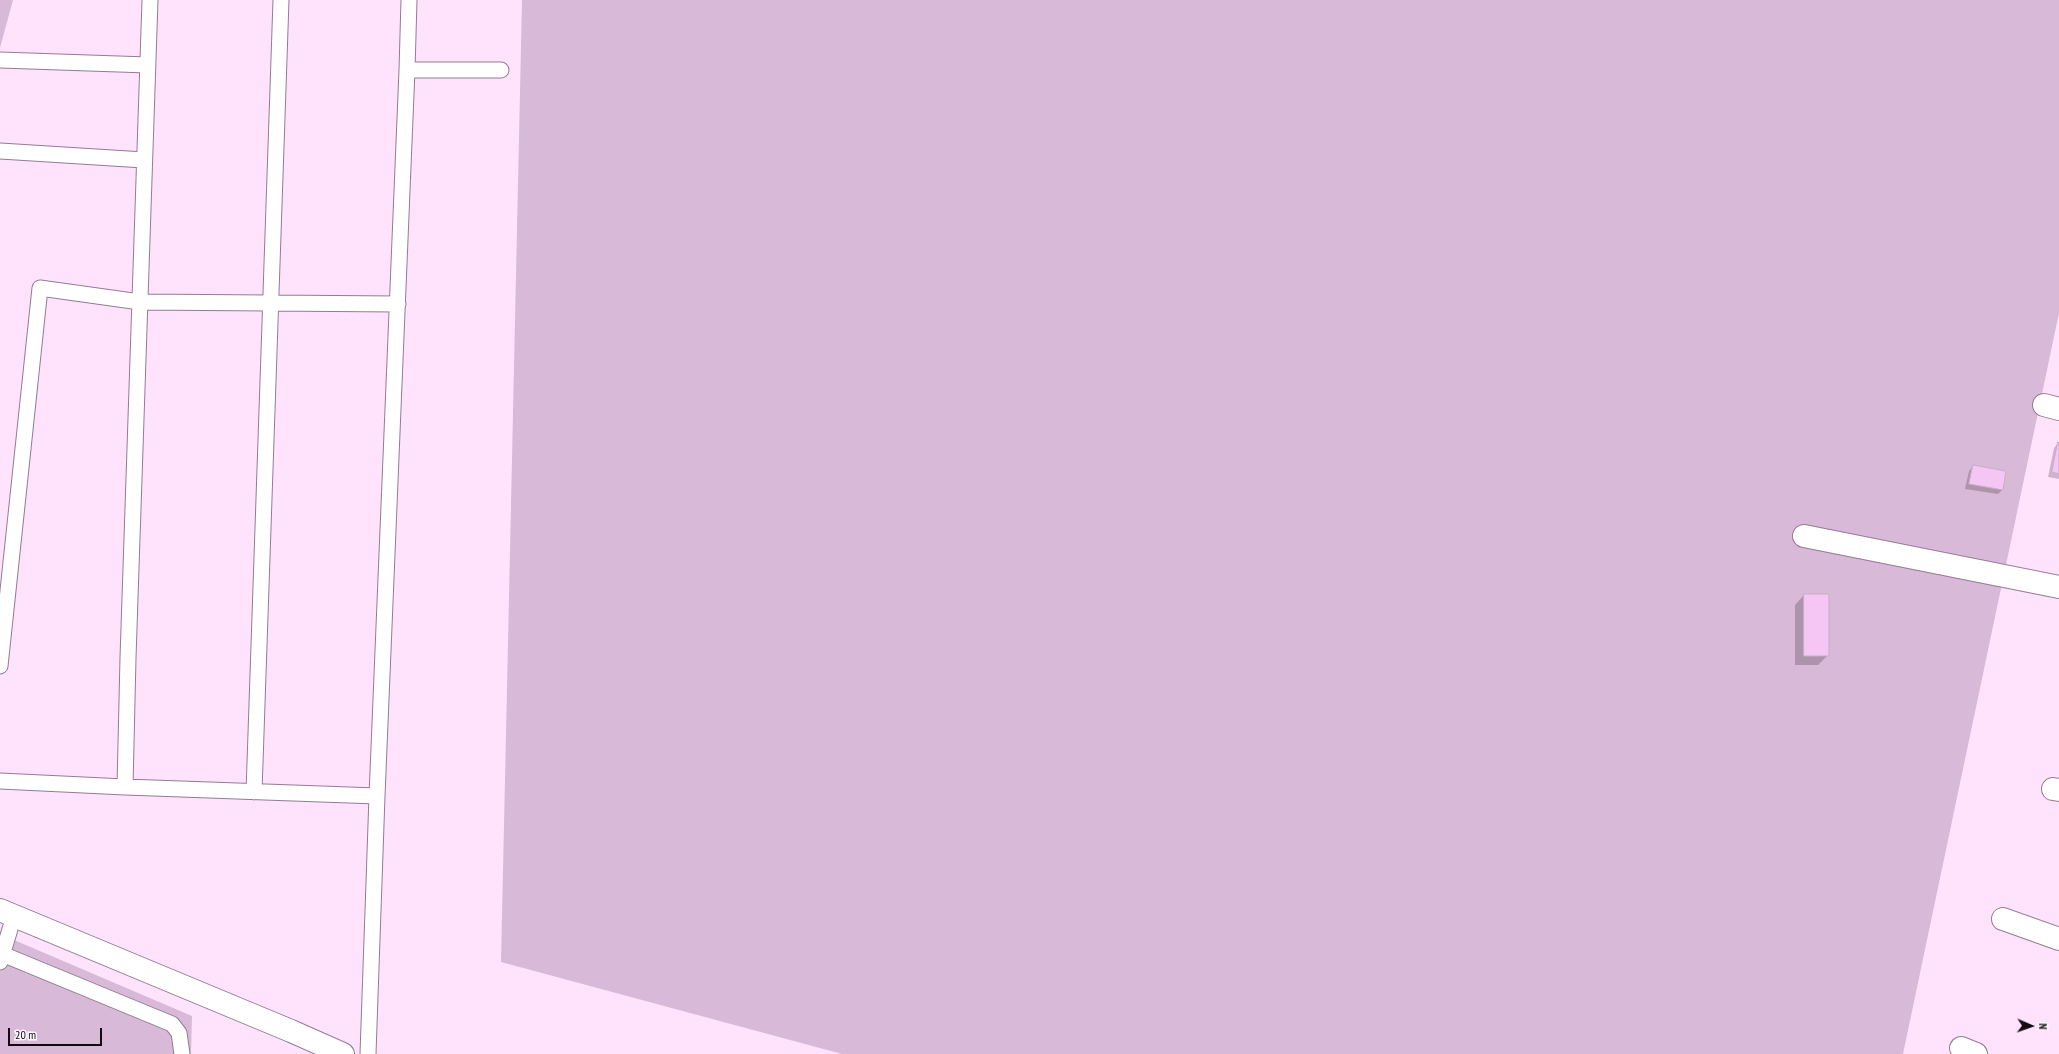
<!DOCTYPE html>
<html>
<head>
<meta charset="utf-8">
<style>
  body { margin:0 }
  #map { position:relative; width:2059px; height:1054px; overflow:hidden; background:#ffe3fd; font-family:"PT Sans Narrow",sans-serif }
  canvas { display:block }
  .north { position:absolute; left:2011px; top:1006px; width:40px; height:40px; -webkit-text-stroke:3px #fef8fd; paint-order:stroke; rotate:92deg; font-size:11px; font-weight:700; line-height:16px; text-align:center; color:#130a13 }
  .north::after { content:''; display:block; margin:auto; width:14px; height:18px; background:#130a13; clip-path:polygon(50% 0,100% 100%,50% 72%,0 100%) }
  .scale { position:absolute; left:8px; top:1028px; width:94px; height:18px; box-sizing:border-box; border:2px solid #130a13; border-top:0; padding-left:5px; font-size:12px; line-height:14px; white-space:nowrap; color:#130a13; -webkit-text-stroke:3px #fef8fd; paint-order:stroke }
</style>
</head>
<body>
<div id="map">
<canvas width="2059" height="1054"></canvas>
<div class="north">N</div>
<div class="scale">20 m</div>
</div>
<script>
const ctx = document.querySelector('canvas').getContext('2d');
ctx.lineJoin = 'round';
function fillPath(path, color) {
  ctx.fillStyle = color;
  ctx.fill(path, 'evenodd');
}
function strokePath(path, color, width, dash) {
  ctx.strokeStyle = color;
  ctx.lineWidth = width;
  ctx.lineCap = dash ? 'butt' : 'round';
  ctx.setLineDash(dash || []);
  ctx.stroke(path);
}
const green = new Path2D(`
  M0,0H13L0,48Z
  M522,0H2059V313L1903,1054H842L501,962Z
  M0,934L192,1016L191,1054H0Z`);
const shadow = new Path2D(`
  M2058,443L2059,444V479L2048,477L2054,448Z
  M1973,466L2002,490L1998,494L1965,489L1969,471Z
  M1804,595L1828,655L1818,665H1795V605Z`);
const building = new Path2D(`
  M2058,442L2059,443V474L2052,472Z
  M1973,465L2006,471L2003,490L1969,484Z
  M1804,594H1829V656H1804Z`);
const lane = new Path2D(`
  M409,0L407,70H501
  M0,60L148,65
  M0,151L144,160
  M0,666L40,288L140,302L398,304
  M0,781L125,787L128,658L150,0
  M125,787L377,796L407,70
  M254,792L281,0
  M2,954L172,1024L179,1033L182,1054
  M0,962L14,916
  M368,1054L377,796`);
const street = new Path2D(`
  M2044,405L2059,409
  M1804,536L2059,587
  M2053,789L2059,790
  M2003,919L2059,939
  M1961,1048L1976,1054`);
const secondary = new Path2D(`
  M0,910L291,1031L343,1054`);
fillPath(green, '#d9b9d8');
fillPath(shadow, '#0003');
fillPath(building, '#f5c6f3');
strokePath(building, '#c7adc6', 1);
strokePath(lane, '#947b93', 17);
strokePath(street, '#947b93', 24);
strokePath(secondary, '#947b93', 24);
strokePath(lane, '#fff', 15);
strokePath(street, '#fff', 22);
strokePath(secondary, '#fff', 22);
</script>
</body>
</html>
